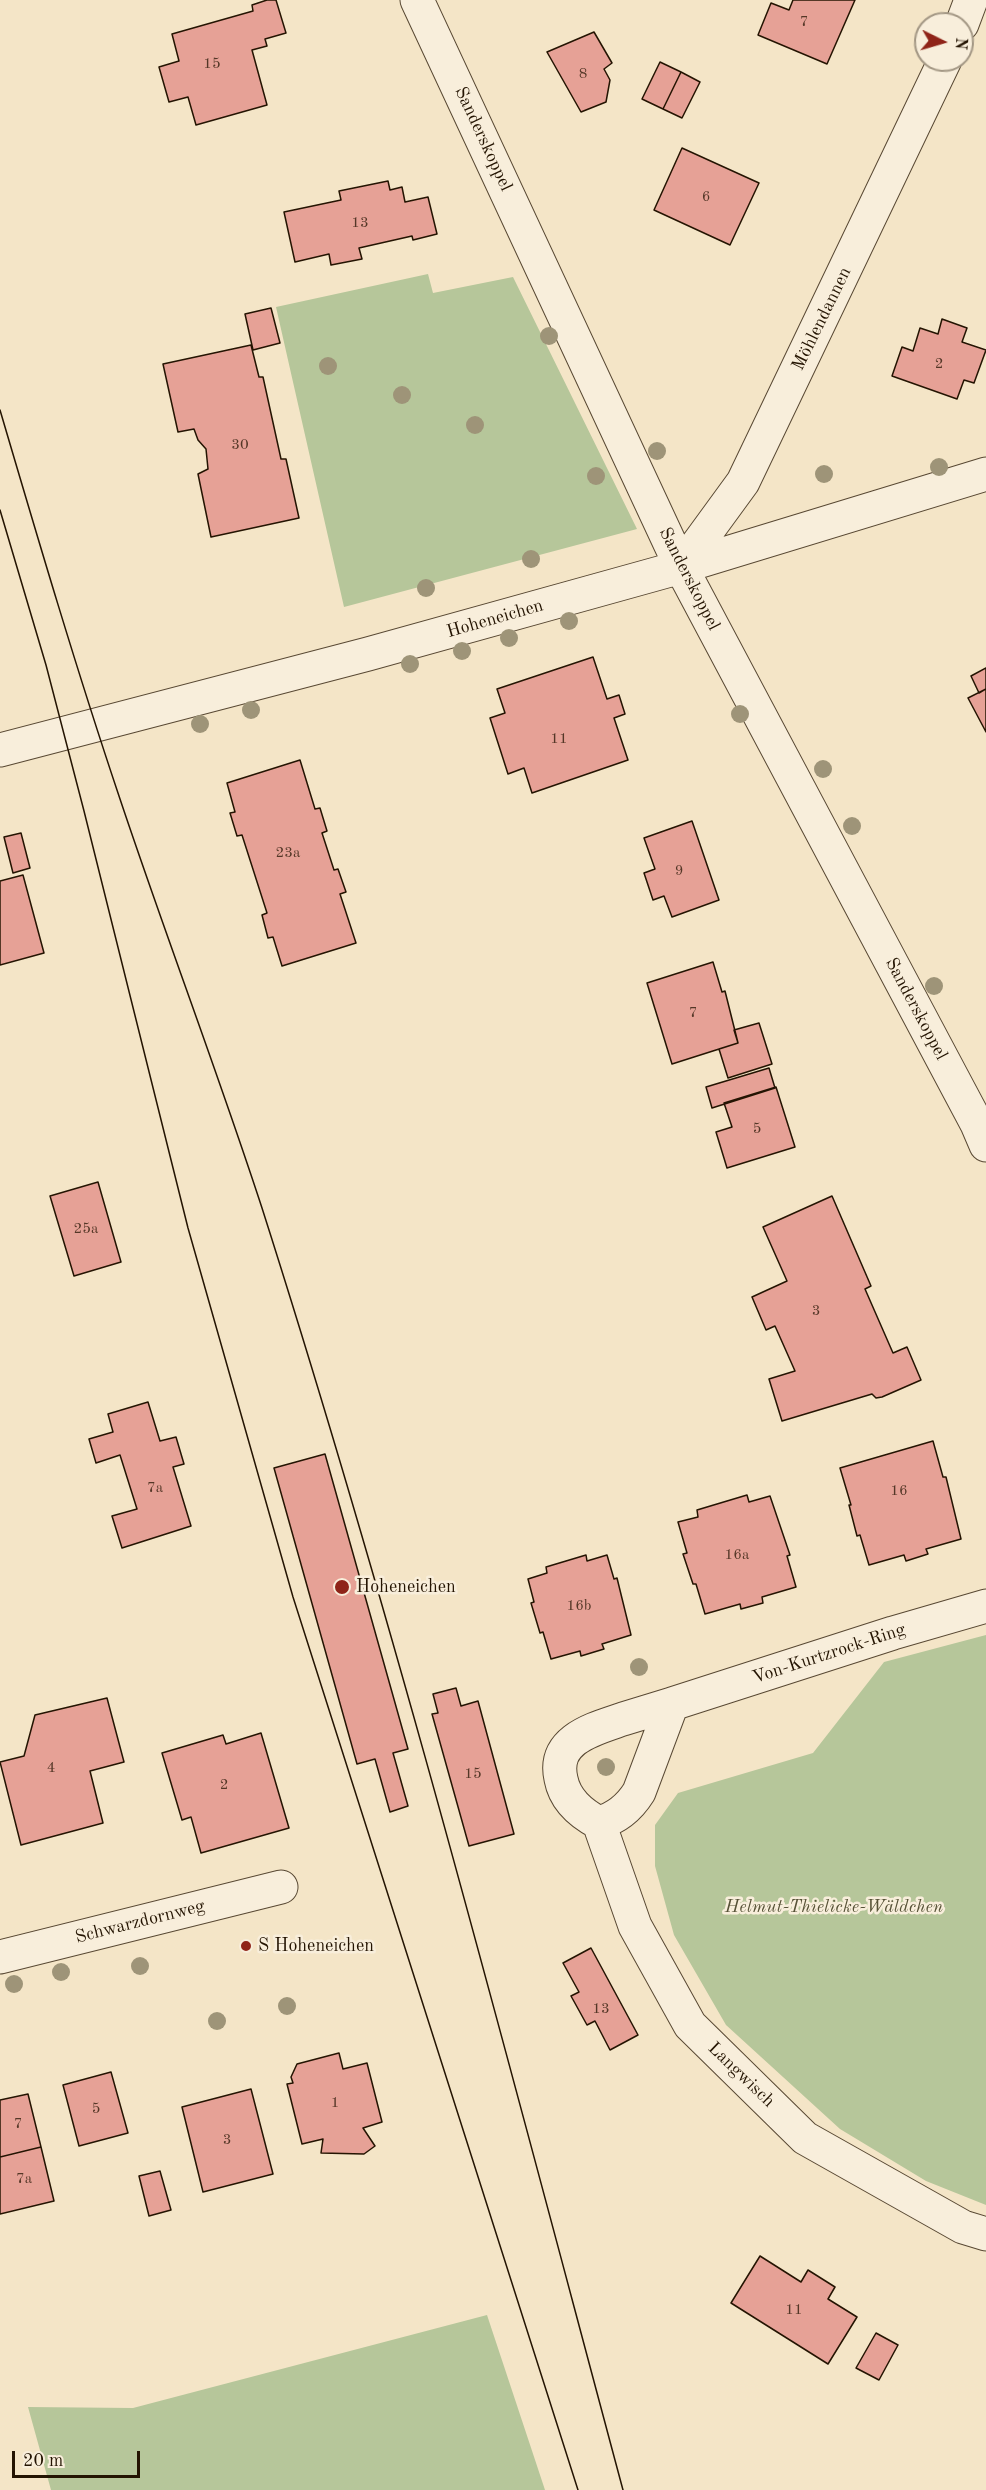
<!DOCTYPE html>
<html>
<head>
<meta charset="utf-8">
<style>
  body { margin:0 }
  #map { position:relative; width:986px; height:2490px; overflow:hidden; background:#f4e5c7; font-family:"Old Standard TT",serif }
  canvas { display:block }
  .north { position:absolute; left:914px; top:12px; width:60px; height:60px; box-sizing:border-box; background:#f8eedb; border:2px solid #a39784; border-radius:50%; rotate:95deg; font-size:16px; font-weight:700; line-height:24px; text-align:center; color:#241402 }
  .north::after { content:''; display:block; margin:auto; width:21px; height:27px; background:#8f2418; clip-path:polygon(50% 0,100% 100%,50% 72%,0 100%) }
  .scale { position:absolute; left:12px; top:2451px; width:128px; height:27px; box-sizing:border-box; border:3px solid #241402; border-top:0; padding-left:8px; font-size:18px; line-height:21px; white-space:nowrap; color:#241402; -webkit-text-stroke:4px #f8eedb; paint-order:stroke }
</style>
</head>
<body>
<div id="map">
<canvas width="986" height="2490"></canvas>
<div class="north">N</div>
<div class="scale">20 m</div>
</div>
<script>
const ctx = document.querySelector('canvas').getContext('2d');
ctx.lineJoin = 'round';
function fillPath(path, color) {
  ctx.fillStyle = color;
  ctx.fill(path, 'evenodd');
}
function strokePath(path, color, width, dash) {
  ctx.strokeStyle = color;
  ctx.lineWidth = width;
  ctx.lineCap = dash ? 'butt' : 'round';
  ctx.setLineDash(dash || []);
  ctx.stroke(path);
}
function write(font, color, halo, rows, align = 'center') {
  ctx.font = font + ' "Old Standard TT",serif';
  ctx.lineWidth = 5;
  ctx.setLineDash([]);
  ctx.textBaseline = 'middle';
  ctx.strokeStyle = halo;
  ctx.fillStyle = color;
  for (const [text, x, y, turn = 0] of rows) {
    ctx.save();
    ctx.translate(x, y);
    ctx.rotate((+turn || 0) * Math.PI / 180);
    ctx.textAlign = isNaN(turn) ? turn : align;
    if (halo) ctx.strokeText(text, 0, 0);
    ctx.fillText(text, 0, 0);
    ctx.restore();
  }
}
const green = new Path2D(`
  M428,274L433,293L513,277L637,529L344,607L276,307Z
  M986,1635V2205L926,2181L840,2129L726,2025L674,1935L655,1866V1825L678,1793L813,1753L884,1662Z
  M487,2315L545,2490H51L28,2407L133,2408Z`);
const building = new Path2D(`
  M267,0H276L286,33L265,39L267,46L252,50L267,105L196,125L188,97L169,102L159,67L179,61L172,34L253,11L252,5Z
  M793,0H855L827,64L758,35L771,3L789,10Z
  M594,32L612,63L604,69L610,80L606,102L581,112L547,52Z
  M660,62L681,72L663,109L642,99Z
  M681,72L700,82L682,118L663,109Z
  M682,148L759,183L730,245L654,210Z
  M388,181L390,190L402,187L405,202L428,197L437,234L413,240L412,236L359,248L362,259L331,265L329,254L295,262L284,212L341,200L339,191Z
  M271,308L280,343L253,350L245,314Z
  M942,319L967,328L962,342L986,350L974,383L964,380L957,399L892,376L902,347L913,351L920,328L938,334Z
  M251,345L259,377H263L281,459H286L299,518L211,537L198,474L208,469L206,449L198,440L194,429L178,432L163,364Z
  M593,657L607,699L619,695L625,714L614,718L628,760L532,793L524,768L508,774L490,718L505,713L497,689Z
  M986,668V689L979,693L971,676Z
  M986,689V732L968,698Z
  M300,760L315,809L320,808L327,831L322,833L334,870L338,869L346,892L340,894L356,943L282,966L273,937L268,938L262,915L267,913L242,835L237,836L230,813L235,812L227,783Z
  M692,821L719,900L672,917L664,896L653,900L644,873L655,869L644,838Z
  M21,833L30,868L13,873L4,837Z
  M23,875L44,953L0,965V881Z
  M713,962L722,992L725,991L738,1043L672,1064L647,983Z
  M759,1023L772,1064L728,1078L719,1049L738,1043L734,1030Z
  M769,1068L775,1088L712,1108L706,1087Z
  M776,1087L795,1147L727,1168L716,1132L732,1127L724,1103Z
  M98,1182L121,1262L74,1276L50,1196Z
  M832,1196L871,1286L865,1289L893,1353L907,1347L921,1380L882,1397L876,1398L872,1394L782,1421L769,1379L795,1371L775,1326L766,1330L752,1297L787,1281L763,1227Z
  M148,1402L160,1441L176,1437L184,1464L173,1467L191,1526L122,1548L112,1516L137,1509L120,1455L96,1463L89,1439L113,1432L108,1414Z
  M933,1441L943,1477H946L961,1539L926,1549L928,1554L906,1561L904,1555L869,1565L860,1535L857,1536L849,1505H851L840,1468Z
  M325,1454L408,1749L393,1753L408,1806L390,1812L375,1759L357,1764L274,1468Z
  M747,1495L749,1502L770,1496L790,1555L787,1556L796,1587L762,1597L763,1603L741,1609L740,1604L705,1614L696,1584H693L683,1554L687,1553L678,1522L698,1517L697,1510Z
  M586,1555L587,1561L607,1555L614,1579L617,1578L631,1635L602,1644L604,1649L581,1656L580,1651L551,1659L543,1632L540,1633L531,1603L534,1602L528,1579L547,1573L546,1567Z
  M456,1688L461,1706L478,1701L514,1834L469,1846L432,1714L438,1713L433,1694Z
  M107,1698L124,1762L90,1771L103,1823L21,1845L0,1762L24,1756L35,1715Z
  M261,1733L289,1828L201,1853L191,1817L182,1820L162,1753L223,1735L226,1744Z
  M591,1948L638,2035L610,2050L595,2021L587,2025L571,1996L579,1992L563,1963Z
  M339,2053L343,2069L367,2063L382,2122L363,2128L375,2146L364,2154L321,2153L323,2139L302,2144L287,2084L293,2083L291,2077L297,2064Z
  M111,2072L128,2133L79,2146L63,2085Z
  M251,2089L273,2174L203,2192L182,2107Z
  M28,2094L41,2147L0,2157V2100Z
  M41,2147L54,2201L0,2214V2157Z
  M160,2171L171,2210L149,2216L139,2176Z
  M760,2256L801,2282L808,2270L835,2287L828,2299L857,2317L828,2364L731,2303Z
  M876,2333L898,2345L879,2380L856,2368Z`);
const minor = new Path2D(`
  M417,0L681,567L977,1124L986,1145
  M962,24L971,0
  M681,567L743,482L945,60
  M0,750L368,654L681,567L986,474
  M672,1704L639,1792C629,1808 617,1818 599,1823C580,1813 565,1800 561,1779C552,1739 594,1729 623,1719C639,1714 656,1709 672,1704Z
  M672,1704L893,1633L986,1606
  M599,1823L635,1926L690,2025L805,2138L963,2227L986,2234
  M0,1957L281,1887`);
const tram = new Path2D(`
  M0,410C38,539 76,668 119,796C165,934 217,1070 262,1208C397,1631 508,2061 623,2490
  M0,510L46,665L84,811L188,1228L293,1597L578,2490`);
const trees = [
  [549,336],
  [328,366],
  [402,395],
  [475,425],
  [657,451],
  [939,467],
  [824,474],
  [596,476],
  [531,559],
  [426,588],
  [569,621],
  [509,638],
  [462,651],
  [410,664],
  [251,710],
  [740,714],
  [200,724],
  [823,769],
  [852,826],
  [934,986],
  [639,1667],
  [606,1767],
  [140,1966],
  [61,1972],
  [14,1984],
  [287,2006],
  [217,2021]
];
const markers = [
  [342,1587,8,"#8f2418"],
  [246,1946,6,"#8f2418"]
];
const numberNames = [
  ["7",804,22],
  ["15",212,64],
  ["8",583,74],
  ["6",706,197],
  ["13",360,223],
  ["2",939,364],
  ["30",240,445],
  ["11",559,739],
  ["23a",288,853],
  ["9",679,871],
  ["7",693,1013],
  ["5",757,1129],
  ["25a",86,1229],
  ["3",816,1311],
  ["7a",155,1488],
  ["16",899,1491],
  ["16a",737,1555],
  ["16b",579,1606],
  ["4",51,1768],
  ["15",473,1774],
  ["2",224,1785],
  ["13",601,2009],
  ["1",335,2103],
  ["5",96,2109],
  ["7",18,2124],
  ["3",227,2140],
  ["7a",24,2179],
  ["11",794,2310]
];
const streetNames = [
  ["Sanderskoppel",483,139,65],
  ["Möhlendannen",822,319,-64],
  ["Sanderskoppel",689,579,63],
  ["Hoheneichen",495,619,-16],
  ["Sanderskoppel",916,1009,62],
  ["Von-Kurtzrock-Ring",829,1654,-18],
  ["Schwarzdornweg",140,1922,-14],
  ["Langwisch",741,2075,44]
];
const poiNames = [
  ["Hoheneichen",356,1587],
  ["S Hoheneichen",258,1946]
];
const parkNames = [
  ["Helmut-Thielicke-Wäldchen",834,1907]
];
fillPath(green, '#b6c69a');
fillPath(building, '#e6a196');
strokePath(building, '#241402', 1.5);
strokePath(minor, '#584833', 35);
strokePath(minor, '#f8eedb', 33);
strokePath(tram, '#241402', 1.5);
ctx.fillStyle = '#9e9478';
for (const [x, y] of trees) {
  ctx.beginPath();
  ctx.arc(x, y, 9, 0, 2 * Math.PI);
  ctx.fill();
}
for (const [x, y, r, color] of markers) {
  const dot = new Path2D();
  dot.arc(x, y, r, 0, 2 * Math.PI);
  ctx.fillStyle = color;
  ctx.fill(dot);
  strokePath(dot, '#f8eedb', 2);
}
write('15px', '#543727', null, numberNames);
write('18px', '#241402', '#f8eedb', streetNames);
write('18px', '#241402', '#f8eedb', poiNames, 'left');
write('italic 18px', '#575237', '#f8eedb', parkNames);
</script>
</body>
</html>
